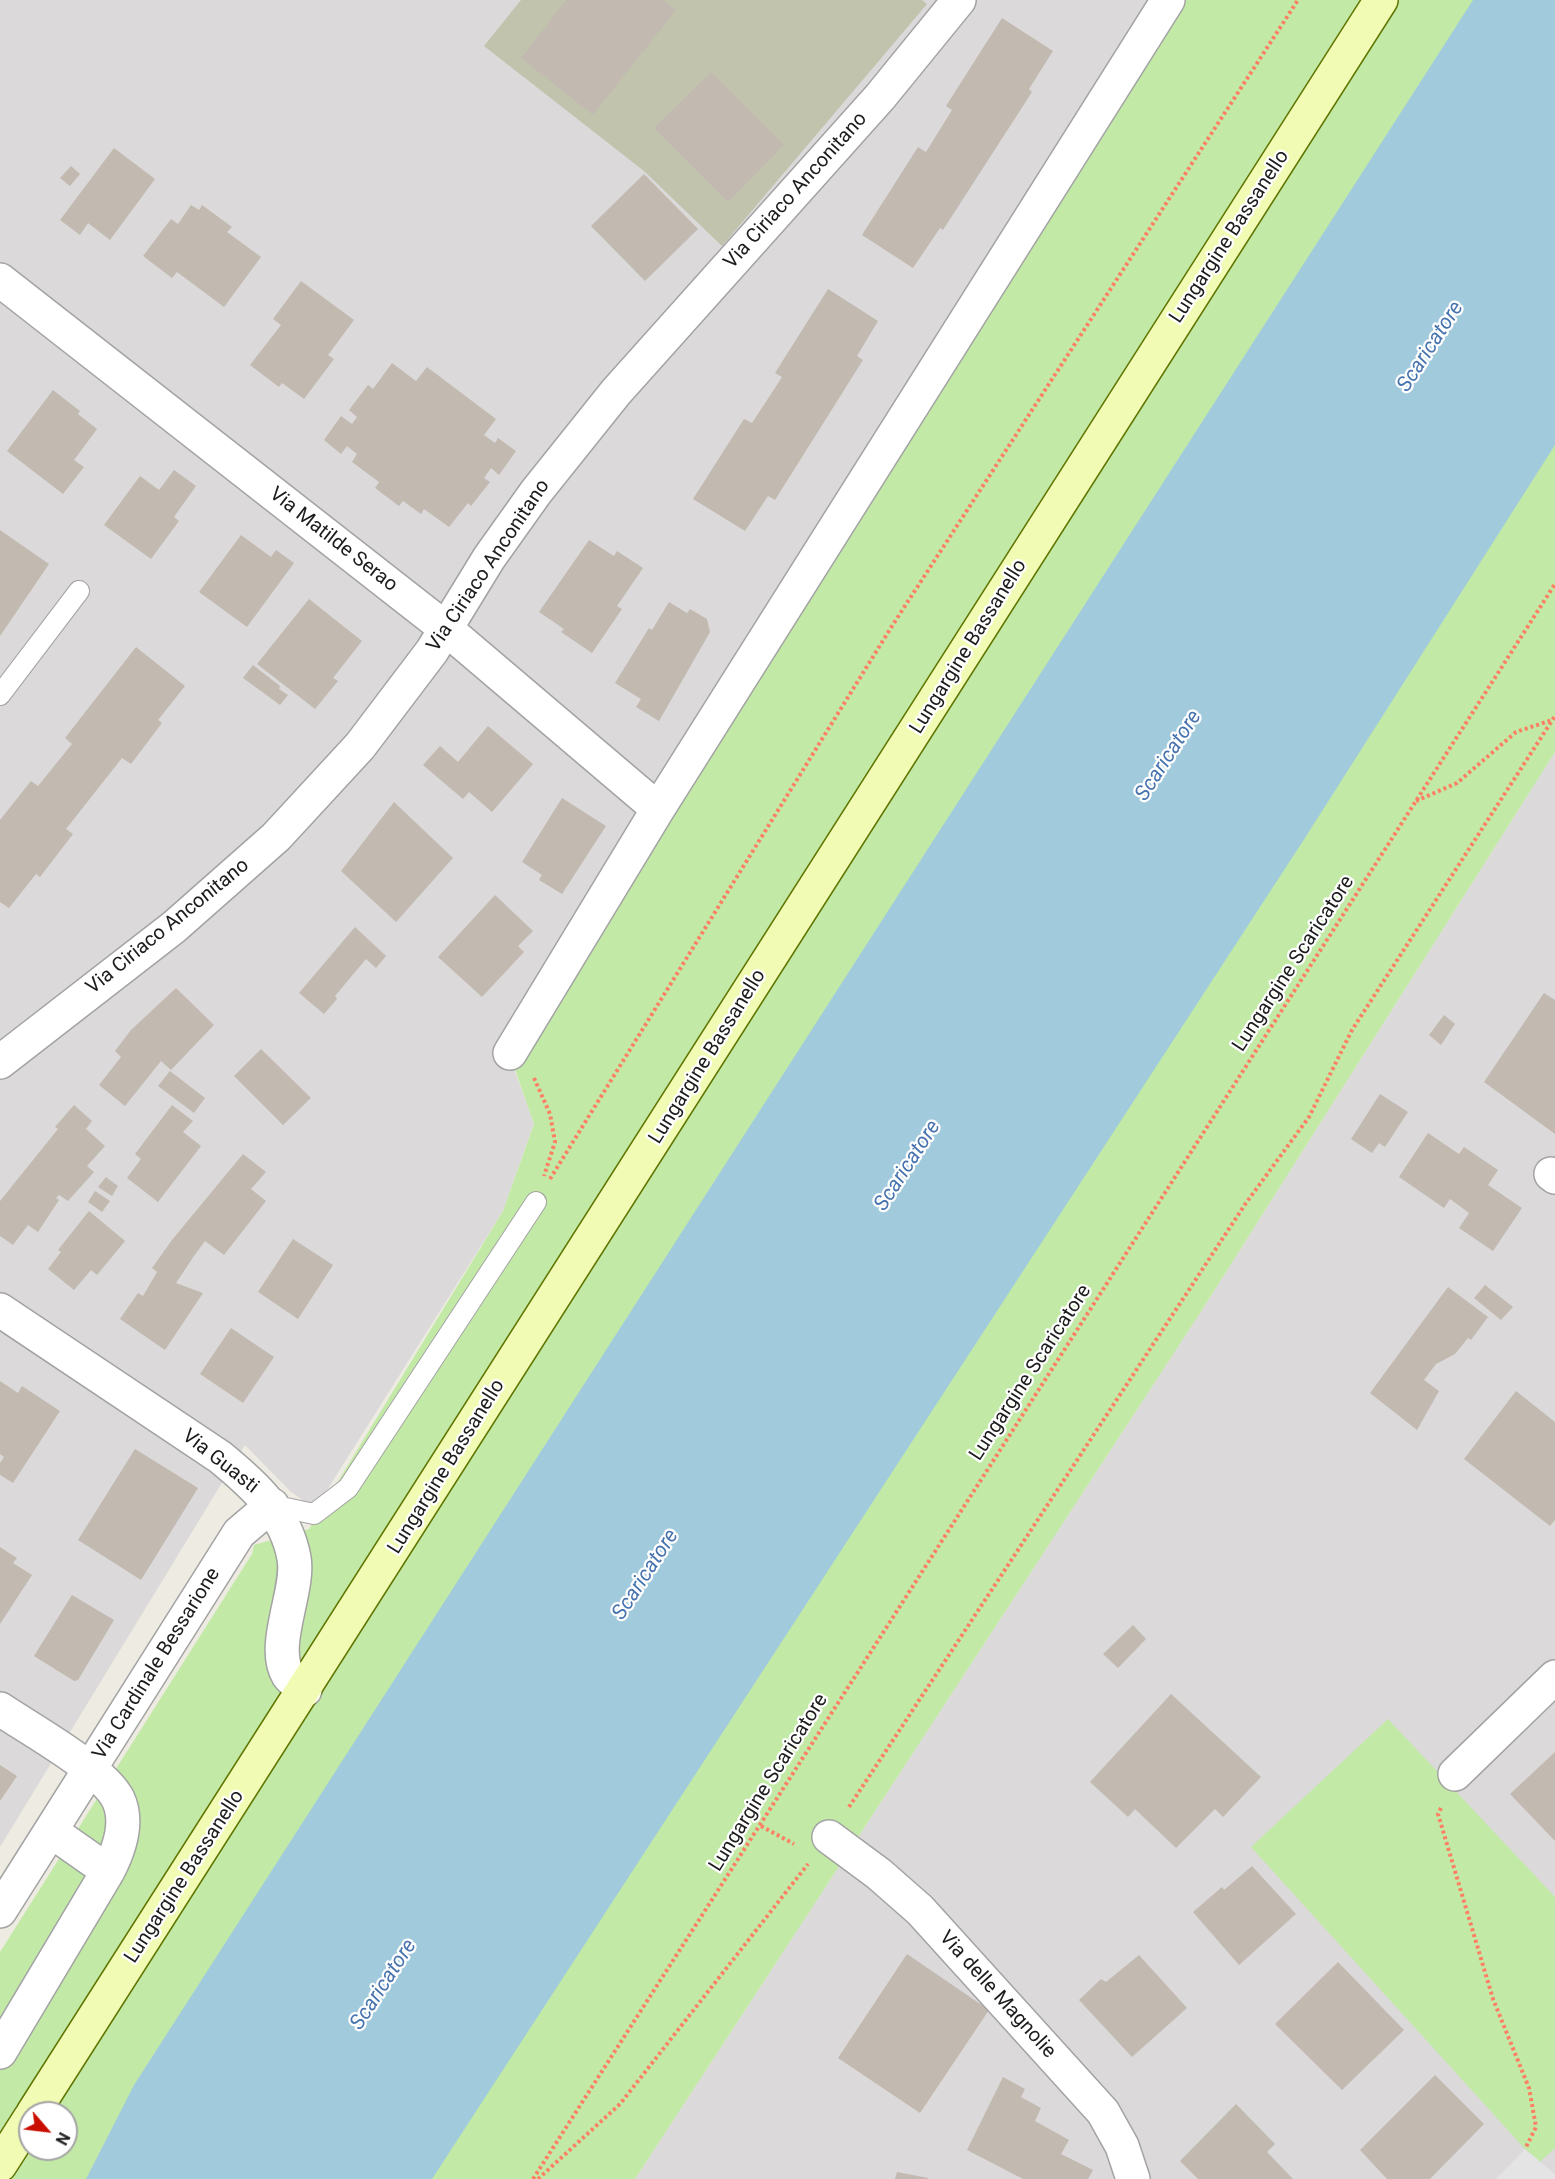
<!DOCTYPE html>
<html>
<head>
<meta charset="utf-8">
<style>
  body { margin:0 }
  #map { position:relative; width:1555px; height:2179px; overflow:hidden; background:#eeebe2; font-family:Roboto,sans-serif }
  canvas { display:block }
  .north { position:absolute; left:18px; top:2101px; width:60px; height:60px; box-sizing:border-box; background:#fff; border:2px solid #a4a4a4; border-radius:50%; rotate:118deg; font-size:16px; font-weight:700; line-height:24px; text-align:center; color:#1c1c1c }
  .north::after { content:''; display:block; margin:auto; width:21px; height:27px; background:#c90e00; clip-path:polygon(50% 0,100% 100%,50% 72%,0 100%) }
</style>
</head>
<body>
<div id="map">
<canvas width="1555" height="2179"></canvas>
<div class="north">N</div>
</div>
<script>
const ctx = document.querySelector('canvas').getContext('2d');
ctx.lineJoin = 'round';
function fillPath(path, color) {
  ctx.fillStyle = color;
  ctx.fill(path, 'evenodd');
}
function strokePath(path, color, width, dash) {
  ctx.strokeStyle = color;
  ctx.lineWidth = width;
  ctx.lineCap = dash ? 'butt' : 'round';
  ctx.setLineDash(dash || []);
  ctx.stroke(path);
}
function write(font, color, halo, rows, align = 'center') {
  ctx.font = font + ' Roboto,sans-serif';
  ctx.lineWidth = 4.5;
  ctx.setLineDash([]);
  ctx.textBaseline = 'middle';
  ctx.strokeStyle = halo;
  ctx.fillStyle = color;
  for (const [text, x, y, turn = 0] of rows) {
    ctx.save();
    ctx.translate(x, y);
    ctx.rotate((+turn || 0) * Math.PI / 180);
    ctx.textAlign = isNaN(turn) ? turn : align;
    if (halo) ctx.strokeText(text, 0, 0);
    ctx.fillText(text, 0, 0);
    ctx.restore();
  }
}
const residential = new Path2D(`
  M0,0H1167L511,1061L534,1123L503,1211L315,1509L290,1491L245,1445L0,1847Z
  M1555,752V2179H635L1202,1310Z`);
const construction = new Path2D(`
  M521,0H922L927,4L722,246L644,171L484,46Z`);
const grass = new Path2D(`
  M1169,0H1555V752L1202,1310L635,2179H0V1952L252,1554L254,1545L309,1529L503,1211L534,1124L512,1061ZM30,2113H66V2149H30Z
  M1388,1719L1555,1897V2148L1540,2162L1525,2149L1251,1847Z`);
const parking = new Path2D(`
  M1525,2149L1555,2174V2179H1496Z`);
const water = new Path2D(`
  M1473,0H1555V445L1303,841L432,2179H86L134,2085Z`);
const building = new Path2D(`
  M566,0H663L676,10L593,115L521,58Z
  M1002,18L1053,51L1029,89L1032,92L943,230L940,228L913,268L862,235L918,147L926,152L952,110L946,106Z
  M711,72L784,145L728,202L654,128Z
  M114,148L155,179L110,240L88,223L80,235L60,220Z
  M71,166L80,174L70,186L60,178Z
  M644,174L698,229L645,281L591,226Z
  M191,205L199,210L202,205L232,227L227,232L261,257L224,307L177,272L172,278L143,256L171,219L178,224Z
  M301,281L354,320L328,355L334,359L304,399L282,383L279,387L250,365L281,325L273,319Z
  M828,289L878,321L857,356L863,360L775,500L768,496L745,531L693,499L744,419L752,423L773,391L782,377L775,373Z
  M392,363L416,381L427,367L496,419L484,435L495,443L498,438L516,451L499,475L491,468L484,478L490,482L471,506L468,503L449,527L424,509L421,514L403,501L399,506L375,488L379,482L352,462L357,454L347,446L341,454L324,440L341,416L352,424L357,417L349,410L368,385L373,389Z
  M53,390L80,411L78,414L97,429L74,460L84,467L63,494L7,451Z
  M174,470L196,486L174,517L179,521L151,559L104,525L140,476L159,490Z
  M0,530L49,564L0,636Z
  M241,535L271,557L276,550L294,563L247,627L199,592Z
  M589,540L614,556L617,551L643,568L617,606L622,609L592,653L561,632L564,629L539,612Z
  M309,599L362,641L333,678L338,681L315,709L257,664Z
  M669,602L687,613L690,609L707,619L710,632L659,721L636,707L641,699L615,683L649,628L652,630Z
  M136,647L185,686L158,720L162,723L131,764L122,758L66,829L73,834L40,877L36,874L9,908L0,902V820L31,781L38,786L72,744L65,738Z
  M253,665L280,686L279,689L288,695L280,705L243,678Z
  M488,726L533,764L492,812L469,792L463,799L423,765L440,746L458,762Z
  M562,798L606,826L562,894L539,880L542,875L522,862Z
  M394,802L453,858L396,922L341,871Z
  M495,895L533,931L518,946L524,952L482,997L438,957Z
  M355,927L386,956L376,968L366,959L335,996L337,999L324,1014L299,993Z
  M176,988L214,1025L171,1070L161,1061L125,1106L99,1085L121,1057L115,1051L131,1030Z
  M1544,993L1555,1000V1134L1484,1082Z
  M1444,1015L1455,1024L1441,1045L1429,1035Z
  M261,1049L311,1098L283,1125L234,1076Z
  M170,1071L205,1098L194,1113L158,1086Z
  M1380,1094L1408,1112L1385,1147L1379,1143L1372,1153L1351,1139Z
  M74,1105L92,1121L86,1129L105,1146L87,1166L94,1172L68,1201L59,1195L56,1198L59,1200L38,1232L28,1225L13,1245L0,1236V1201L58,1129L55,1127Z
  M172,1105L193,1121L183,1132L201,1146L158,1202L127,1178L141,1159L135,1154Z
  M1428,1133L1459,1154L1464,1147L1498,1170L1488,1185L1522,1208L1493,1251L1459,1228L1469,1213L1450,1199L1444,1208L1399,1177Z
  M243,1154L266,1172L251,1189L266,1201L224,1255L205,1241L194,1256L176,1283L203,1293L165,1350L120,1319L138,1293L143,1296L157,1272L152,1268L172,1240Z
  M106,1177L118,1186L112,1196L98,1187Z
  M95,1191L110,1201L102,1212L88,1202Z
  M89,1211L125,1241L97,1275L91,1270L74,1290L48,1269L61,1252L58,1250Z
  M293,1239L333,1265L298,1319L258,1292Z
  M1485,1285L1513,1307L1501,1320L1474,1298Z
  M1448,1287L1488,1317L1471,1340L1468,1338L1455,1354L1436,1364L1424,1380L1439,1391L1417,1430L1370,1393Z
  M231,1328L274,1357L243,1403L200,1374Z
  M0,1381L18,1393L22,1386L60,1411L13,1483L0,1475V1463L4,1457L0,1454Z
  M1516,1391L1555,1422V1520L1550,1526L1464,1459Z
  M135,1449L198,1488L141,1580L78,1540Z
  M0,1547L17,1558L13,1563L32,1575L0,1624Z
  M72,1595L114,1620L78,1680L74,1681L34,1656Z
  M1133,1625L1146,1639L1118,1668L1103,1654Z
  M1171,1694L1261,1777L1223,1817L1215,1809L1176,1848L1135,1809L1128,1817L1090,1782Z
  M1555,1752V1841L1510,1794Z
  M0,1765L17,1776L0,1801Z
  M1252,1866L1296,1914L1239,1965L1193,1912L1222,1887L1224,1890Z
  M907,1954L989,2010L920,2113L838,2058Z
  M1139,1955L1187,2008L1132,2057L1079,2000L1101,1979L1106,1982Z
  M1338,1962L1404,2030L1342,2090L1275,2024Z
  M1435,2075L1484,2124L1430,2179H1387L1360,2150Z
  M1003,2077L1025,2089L1021,2097L1041,2108L1035,2121L1069,2140L1061,2154L1093,2170L1088,2179H1023L967,2150Z
  M1236,2104L1275,2144L1267,2152L1293,2179H1198L1180,2161Z
  M897,2172L928,2178V2179H895Z`);
const path = new Path2D(`
  M1416,801L1457,783L1516,732L1552,720
  M534,1078L550,1114L555,1142L544,1176
  M550,1179L892,626L1298,0
  M849,1807L1246,1203L1309,1117L1352,1030L1555,716
  M1441,1808L1438,1814L1493,1999L1529,2088L1536,2127L1525,2149
  M761,1826L794,1844
  M533,2179L1555,584
  M538,2179L620,2104L808,1864`);
const lane = new Path2D(`
  M0,695L79,591
  M272,1505L314,1514L348,1488L536,1202`);
const street = new Path2D(`
  M0,280L445,628L658,809
  M510,1053L658,809L1168,0
  M0,1062L174,927L276,837L360,746L432,651L489,558L536,492L616,392L880,97L959,0
  M1551,1174L1555,1177
  M0,1310L220,1457C253,1484 286,1513 294,1558C300,1590 270,1645 288,1675C291,1680 300,1686 305,1690
  M0,1709C28,1728 104,1770 118,1799C129,1822 119,1850 108,1871L0,2052
  M1455,1774L1555,1677
  M51,1831L108,1871
  M829,1837L879,1874L920,1910L1103,2112L1122,2146L1133,2179
  M0,1911L239,1533L272,1505`);
const secondary = new Path2D(`
  M33,2113L1381,0
  M0,2165L30,2118`);
const streetNames = [
  ["Via Ciriaco Anconitano",796,191,-48],
  ["Lungargine Bassanello",1230,237,-57],
  ["Via Matilde Serao",333,540,38],
  ["Via Ciriaco Anconitano",489,566,-56],
  ["Lungargine Bassanello",969,647,-58],
  ["Via Ciriaco Anconitano",168,927,-39],
  ["Lungargine Scaricatore",1294,964,-57],
  ["Lungargine Bassanello",708,1057,-58],
  ["Lungargine Scaricatore",1031,1373,-57],
  ["Via Guasti",220,1462,38],
  ["Lungargine Bassanello",447,1467,-58],
  ["Via Cardinale Bessarione",157,1664,-58],
  ["Lungargine Scaricatore",769,1783,-58],
  ["Lungargine Bassanello",185,1877,-57],
  ["Via delle Magnolie",997,1995,48]
];
const waterNames = [
  ["Scaricatore",1431,347,-57],
  ["Scaricatore",1169,756,-57],
  ["Scaricatore",908,1166,-57],
  ["Scaricatore",646,1575,-57],
  ["Scaricatore",384,1985,-57]
];
fillPath(residential, '#dbd9d9');
fillPath(construction, '#c1c3ad');
fillPath(grass, '#c2eaa6');
fillPath(parking, '#e4e4e4');
fillPath(water, '#a1cbdd');
fillPath(building, '#c2bab1');
strokePath(lane, '#a3a3a3', 22);
strokePath(street, '#a3a3a3', 36);
strokePath(secondary, '#607502', 36);
strokePath(path, '#fd7f64', 4, [3, 3]);
strokePath(lane, '#fff', 20);
strokePath(street, '#fff', 33);
strokePath(secondary, '#f2fbb3', 33);
write('20px', '#1c1c1c', '#fff', streetNames);
write('italic 21px', '#4773ae', '#fff', waterNames);
</script>
</body>
</html>
